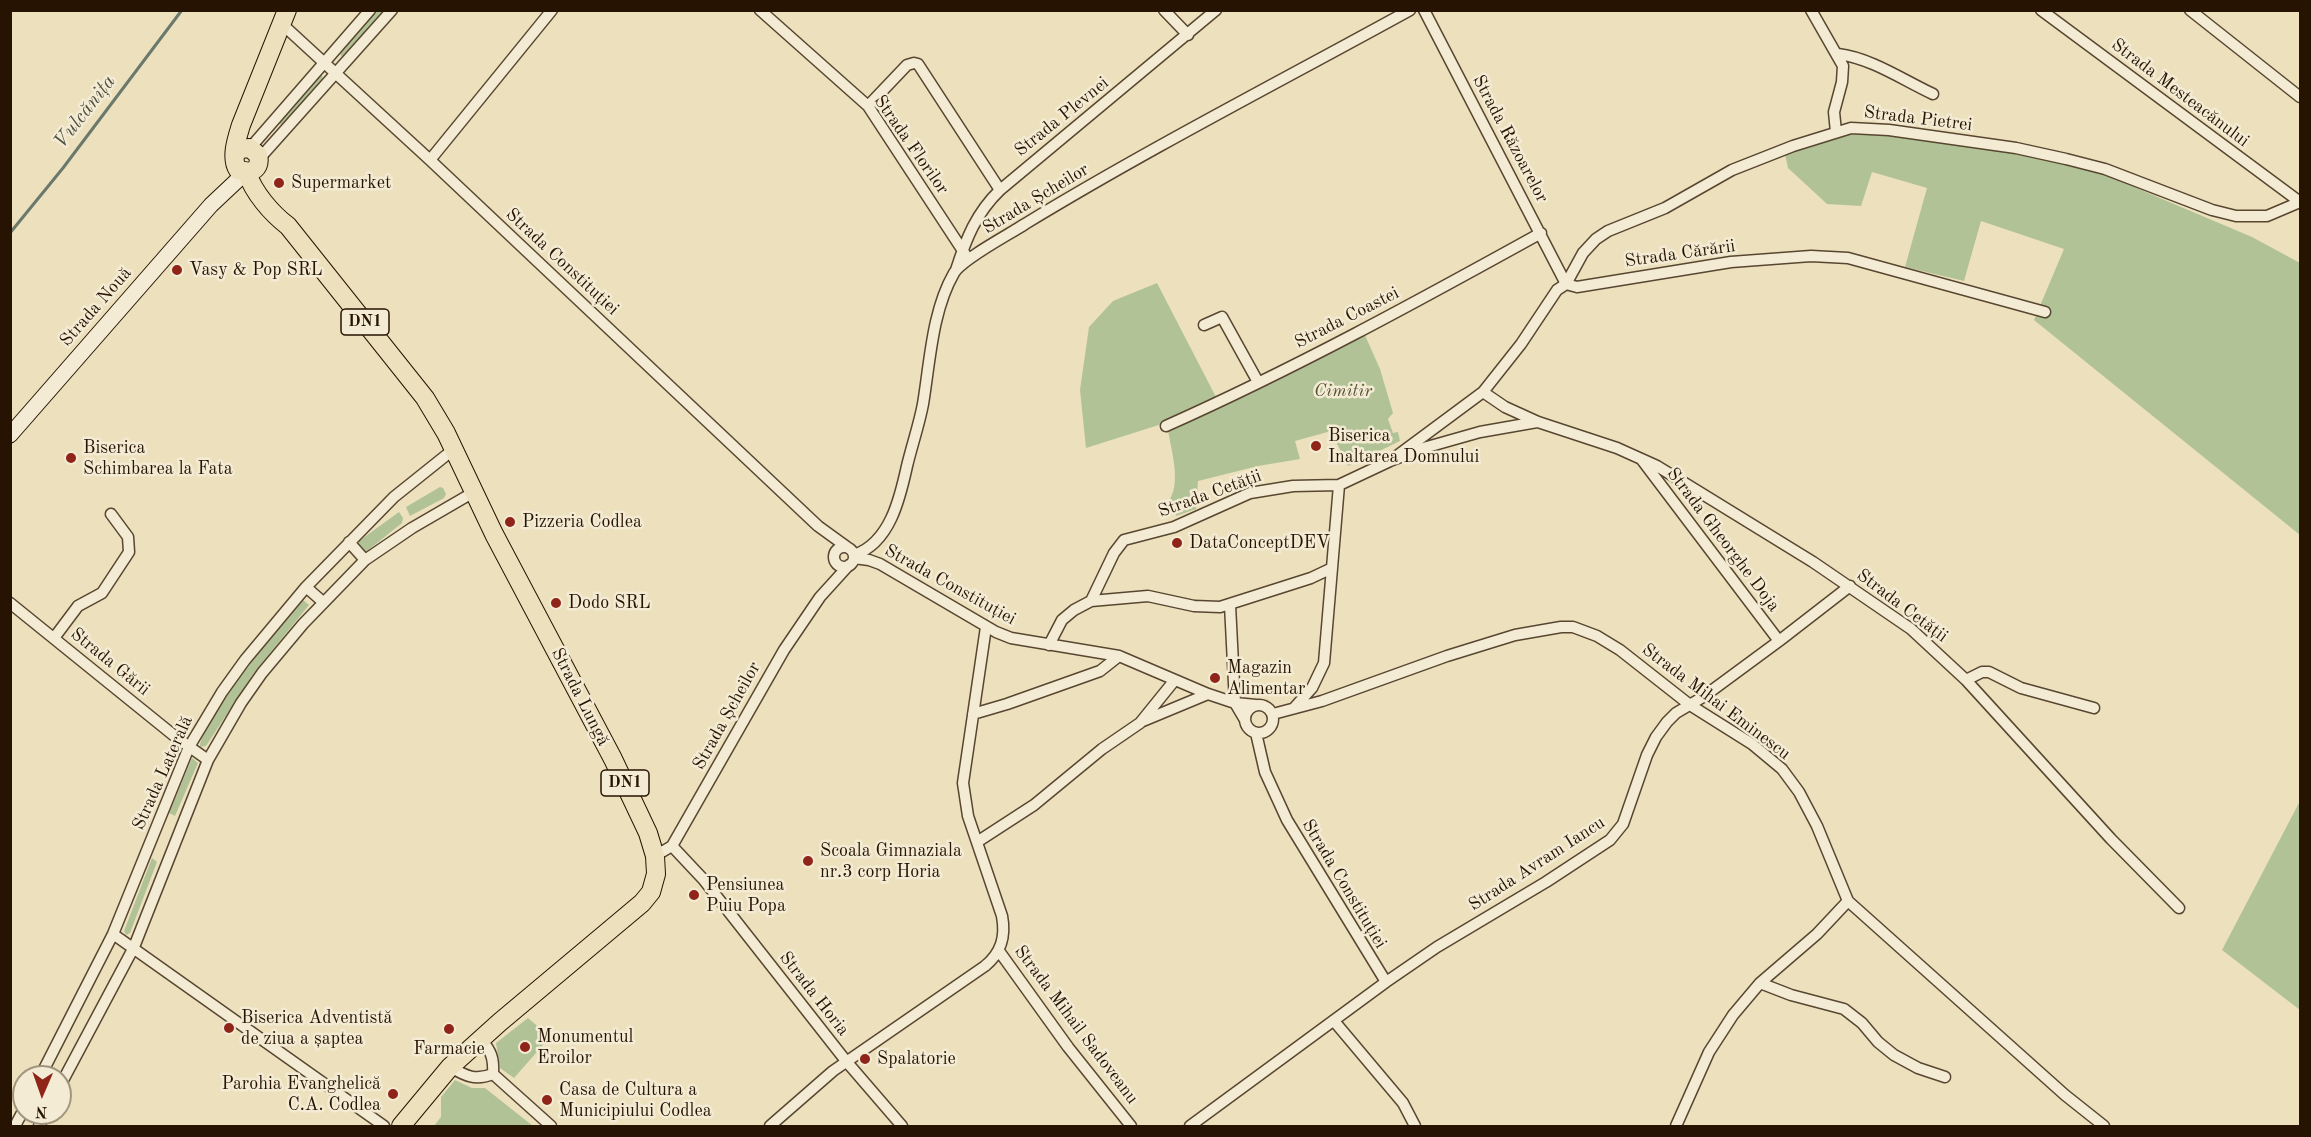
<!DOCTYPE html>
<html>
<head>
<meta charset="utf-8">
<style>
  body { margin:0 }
  #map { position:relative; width:2311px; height:1137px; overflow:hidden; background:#ece0bd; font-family:"Old Standard TT",serif }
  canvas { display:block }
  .frame { position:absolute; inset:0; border:12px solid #261301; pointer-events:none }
  .north { position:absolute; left:12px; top:1065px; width:60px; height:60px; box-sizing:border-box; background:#f3ebd4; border:2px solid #a19580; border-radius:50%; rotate:182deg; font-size:16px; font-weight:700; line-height:24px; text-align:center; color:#261301 }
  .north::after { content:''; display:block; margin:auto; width:21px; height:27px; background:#8f2418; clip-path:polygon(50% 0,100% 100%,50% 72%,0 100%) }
</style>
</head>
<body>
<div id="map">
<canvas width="2311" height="1137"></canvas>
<div class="frame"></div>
<div class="north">N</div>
</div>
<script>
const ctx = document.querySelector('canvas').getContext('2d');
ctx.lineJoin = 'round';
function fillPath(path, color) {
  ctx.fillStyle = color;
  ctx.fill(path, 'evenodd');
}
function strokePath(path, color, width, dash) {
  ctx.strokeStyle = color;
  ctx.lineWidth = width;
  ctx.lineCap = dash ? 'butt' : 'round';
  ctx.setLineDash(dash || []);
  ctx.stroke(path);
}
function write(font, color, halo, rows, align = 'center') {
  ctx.font = font + ' "Old Standard TT",serif';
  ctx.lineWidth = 5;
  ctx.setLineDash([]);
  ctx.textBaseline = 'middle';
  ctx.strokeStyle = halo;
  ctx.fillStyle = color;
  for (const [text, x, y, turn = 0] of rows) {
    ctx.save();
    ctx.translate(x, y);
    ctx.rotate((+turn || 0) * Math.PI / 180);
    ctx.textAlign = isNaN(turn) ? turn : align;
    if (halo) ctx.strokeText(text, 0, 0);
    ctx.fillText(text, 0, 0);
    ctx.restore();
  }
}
const green = new Path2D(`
  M377,11H385L344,57H342L339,52Z
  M321,74L323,78L282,125L278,123Z
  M1865,130L2011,152L2096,171L2252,237L2300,263V535L2034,320L2064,249L1981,221L1964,281L1905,267L1927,188L1872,172L1861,206L1827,204L1788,168L1785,154L1839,135Z
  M1157,283L1217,399L1165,423L1086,448L1080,390L1089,327L1113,301Z
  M1364,333L1380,369L1393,413L1388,419L1393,433L1398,432L1400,441L1348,466L1331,431L1295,441L1300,459L1258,466L1198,481L1196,509L1176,516L1170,499C1181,480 1171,450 1168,430L1222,407Z
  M440,487L443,488L446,494L444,498L410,516L406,507Z
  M399,512L403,518L402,523L367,551H363L359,545V541Z
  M303,600L309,605L253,674L206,746L200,747C200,723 283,621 303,600Z
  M192,758L198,763L175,816L169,813Z
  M2300,801V1010L2222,950Z
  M152,858L157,862L130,933L126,935L124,931Z
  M528,1018L550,1037L514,1078L500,1068L496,1043Z
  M455,1080L472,1088H485L533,1126H434L441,1117V1097Z`);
const stream = new Path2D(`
  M10,233L63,168L182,10`);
const minor = new Path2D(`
  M760,10L868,106L965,254
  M1164,10L1188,35
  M1424,10L1566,284
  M1811,10L1843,66L1842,82L1834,112L1836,132
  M2041,10L2300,202
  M2190,10L2300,97
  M282,24L430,160L818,526L847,547
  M1838,54C1871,58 1903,80 1933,94
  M868,106L907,65L914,63L918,64L1000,190
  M250,148L370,10
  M259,159L392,10
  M430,160L552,10
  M956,270C966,239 976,213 1000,190L1216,10
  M1566,284L1583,253L1596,239L1608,231L1665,208L1732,170L1793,146L1851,128L1889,130L2016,148L2066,159L2105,169L2212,210L2236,216H2267L2300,202
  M1204,325L1222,317L1258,382
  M1483,392L1505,407L1538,422L1617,448L1657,466L1813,562L1911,629L1966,680L2111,839L2179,908
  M1166,426C1294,369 1418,301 1541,233
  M1642,460L1779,641
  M1390,461L1483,392L1521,344L1557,290L1566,284L1577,287L1731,262L1811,256L1848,258L2045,312
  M349,542L365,560
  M834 557a10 10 0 1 1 20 0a10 10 0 1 1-20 0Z
  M854,555C890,543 900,498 907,466C912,445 919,425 923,404C930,362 932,311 954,273C962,259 1010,234 1025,224C1150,148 1281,81 1410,10
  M854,558L869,560L880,564L996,632L1011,638L1119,656L1208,694L1235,703L1256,705
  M306,587L323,602
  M1091,601L1148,596L1194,606L1220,607L1311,578L1330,569
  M10,603L177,738L208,760
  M1230,605L1235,703L1245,720
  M54,638L78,606L102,593L129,552L128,537L111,514
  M1049,645L1062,620L1074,610L1091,601L1114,553L1124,540L1174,527L1250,493L1293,486L1339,485L1390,461L1427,447L1480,432L1537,422
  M1966,680L1982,672H1989L2021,688L2094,708
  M1245 719a14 14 0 1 1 28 0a14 14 0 1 1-28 0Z
  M1294,708L1312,688L1324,663L1339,485
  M973,714L1007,704L1100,671L1119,656
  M1273,714L1322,701L1447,656L1515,635L1561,627H1573L1597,636L1620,650L1690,705L1752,744L1782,769L1799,792L1817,826L1848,901L2065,1095L2104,1126
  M1143,721L1208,694
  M1256,733L1265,772L1287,820L1386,982
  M977,842L1034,805L1102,749L1140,723L1174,681
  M672,846L703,879L846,1061L902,1126
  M655,856L672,846L784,650L820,597L849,565
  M113,934L384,1126
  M999,951L1068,1047L1131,1126
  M1760,983L1791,995L1844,1009L1862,1023L1878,1042L1894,1055L1918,1068L1945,1077
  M1334,1021L1403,1103L1415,1126
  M481,1039C491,1051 494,1058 493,1074
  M450,1067C466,1076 475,1081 493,1074
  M493,1074L551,1126
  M40,1077L113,934L189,747L222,692L245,660L306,587L394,497L454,449
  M60,1086L134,947L208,760L241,703L262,673L303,624L365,560L412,528L474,492
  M15,1126L24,1109
  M39,1126L46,1113
  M770,1126L833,1071L985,966C1001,953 1006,937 1002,916L968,816L963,783L986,627
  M1190,1126L1386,982L1437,947L1546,882L1610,840L1623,824L1647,755L1656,737L1667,722L1676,713L1703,697L1779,641L1850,586
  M1676,1126L1709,1052L1733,1015L1760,983L1817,934L1848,901`);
const secondary = new Path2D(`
  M10,435L211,205L245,173`);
const trunk = new Path2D(`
  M235,155L240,149L250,148L258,155C260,163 258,169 250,172L238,170C230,158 237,138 241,125L287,10
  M247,173C254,193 271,213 288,226L425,398L446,433L494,534L613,759L648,833L655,856L656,874L651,892L642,903L500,1022L450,1067L401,1126`);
const markers = [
  [279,183,6,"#8f2418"],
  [177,270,6,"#8f2418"],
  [1316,446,6,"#8f2418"],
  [71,458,6,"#8f2418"],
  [510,522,6,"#8f2418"],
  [1177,543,6,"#8f2418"],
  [556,603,6,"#8f2418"],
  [1215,678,6,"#8f2418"],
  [808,861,6,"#8f2418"],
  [694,895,6,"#8f2418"],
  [229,1028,6,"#8f2418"],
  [449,1029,6,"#8f2418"],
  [525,1047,6,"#8f2418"],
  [865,1059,6,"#8f2418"],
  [393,1094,6,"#8f2418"],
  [547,1100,6,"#8f2418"]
];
const shields = [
  [365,322,48],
  [625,783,48]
];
const shieldNames = [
  ["DN1",365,322],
  ["DN1",625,783]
];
const streetNames = [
  ["Strada Mesteacănului",2180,93,37],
  ["Strada Plevnei",1062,117,-39],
  ["Strada Pietrei",1918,119,7],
  ["Strada Răzoarelor",1510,139,62],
  ["Strada Florilor",911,145,55],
  ["Strada Șcheilor",1036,199,-31],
  ["Strada Cărării",1680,254,-8],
  ["Strada Constituției",562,262,43],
  ["Strada Nouă",96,307,-49],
  ["Strada Coastei",1347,318,-27],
  ["Strada Cetății",1210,494,-20],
  ["Strada Gheorghe Doja",1723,540,53],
  ["Strada Constituției",950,585,29],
  ["Strada Cetății",1902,606,37],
  ["Strada Gării",110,662,39],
  ["Strada Lungă",580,697,63],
  ["Strada Mihai Eminescu",1716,702,37],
  ["Strada Șcheilor",727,716,-61],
  ["Strada Laterală",163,773,-66],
  ["Strada Avram Iancu",1537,864,-33],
  ["Strada Constituției",1344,884,59],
  ["Strada Horia",814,994,52],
  ["Strada Mihail Sadoveanu",1076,1025,53]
];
const poiNames = [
  ["Supermarket",291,183],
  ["Vasy & Pop SRL",189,270],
  ["Biserica",1328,436],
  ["Inaltarea Domnului",1328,457],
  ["Biserica",83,448],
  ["Schimbarea la Fata",83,469],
  ["Pizzeria Codlea",522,522],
  ["DataConceptDEV",1189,543],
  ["Dodo SRL",568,603],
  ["Magazin",1227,668],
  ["Alimentar",1227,689],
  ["Scoala Gimnaziala",820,851],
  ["nr.3 corp Horia",820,872],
  ["Pensiunea",706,885],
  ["Puiu Popa",706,906],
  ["Biserica Adventistă",241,1018],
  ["de ziua a șaptea",241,1039],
  ["Monumentul",537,1037],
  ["Eroilor",537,1058],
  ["Farmacie",449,1049,"center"],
  ["Spalatorie",877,1059],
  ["Parohia Evanghelică",381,1084,"right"],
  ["C.A. Codlea",381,1105,"right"],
  ["Casa de Cultura a",559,1090],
  ["Municipiului Codlea",559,1111]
];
const parkNames = [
  ["Cimitir",1343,391]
];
const waterNames = [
  ["Vulcănița",85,112,-52]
];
fillPath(green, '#b1c396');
strokePath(stream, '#6b796c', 3);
strokePath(minor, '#584630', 13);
strokePath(secondary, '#261301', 17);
strokePath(trunk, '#261301', 20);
strokePath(minor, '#f3ebd4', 10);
strokePath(secondary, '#f3ebd4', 15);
strokePath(trunk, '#ece0bd', 18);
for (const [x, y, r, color] of markers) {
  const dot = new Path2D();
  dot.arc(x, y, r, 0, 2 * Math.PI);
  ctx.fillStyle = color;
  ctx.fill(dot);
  strokePath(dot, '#f3ebd4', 2);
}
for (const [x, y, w] of shields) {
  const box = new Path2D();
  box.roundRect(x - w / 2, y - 13, w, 26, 4.5);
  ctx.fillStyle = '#f3ebd4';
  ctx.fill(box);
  strokePath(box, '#261301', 1.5);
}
write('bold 16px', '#261301', null, shieldNames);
write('18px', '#261301', '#f3ebd4', streetNames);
write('18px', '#261301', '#f3ebd4', poiNames, 'left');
write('italic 18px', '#575135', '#f3ebd4', parkNames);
write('italic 20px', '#4e4e3f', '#f3ebd4', waterNames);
</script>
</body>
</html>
